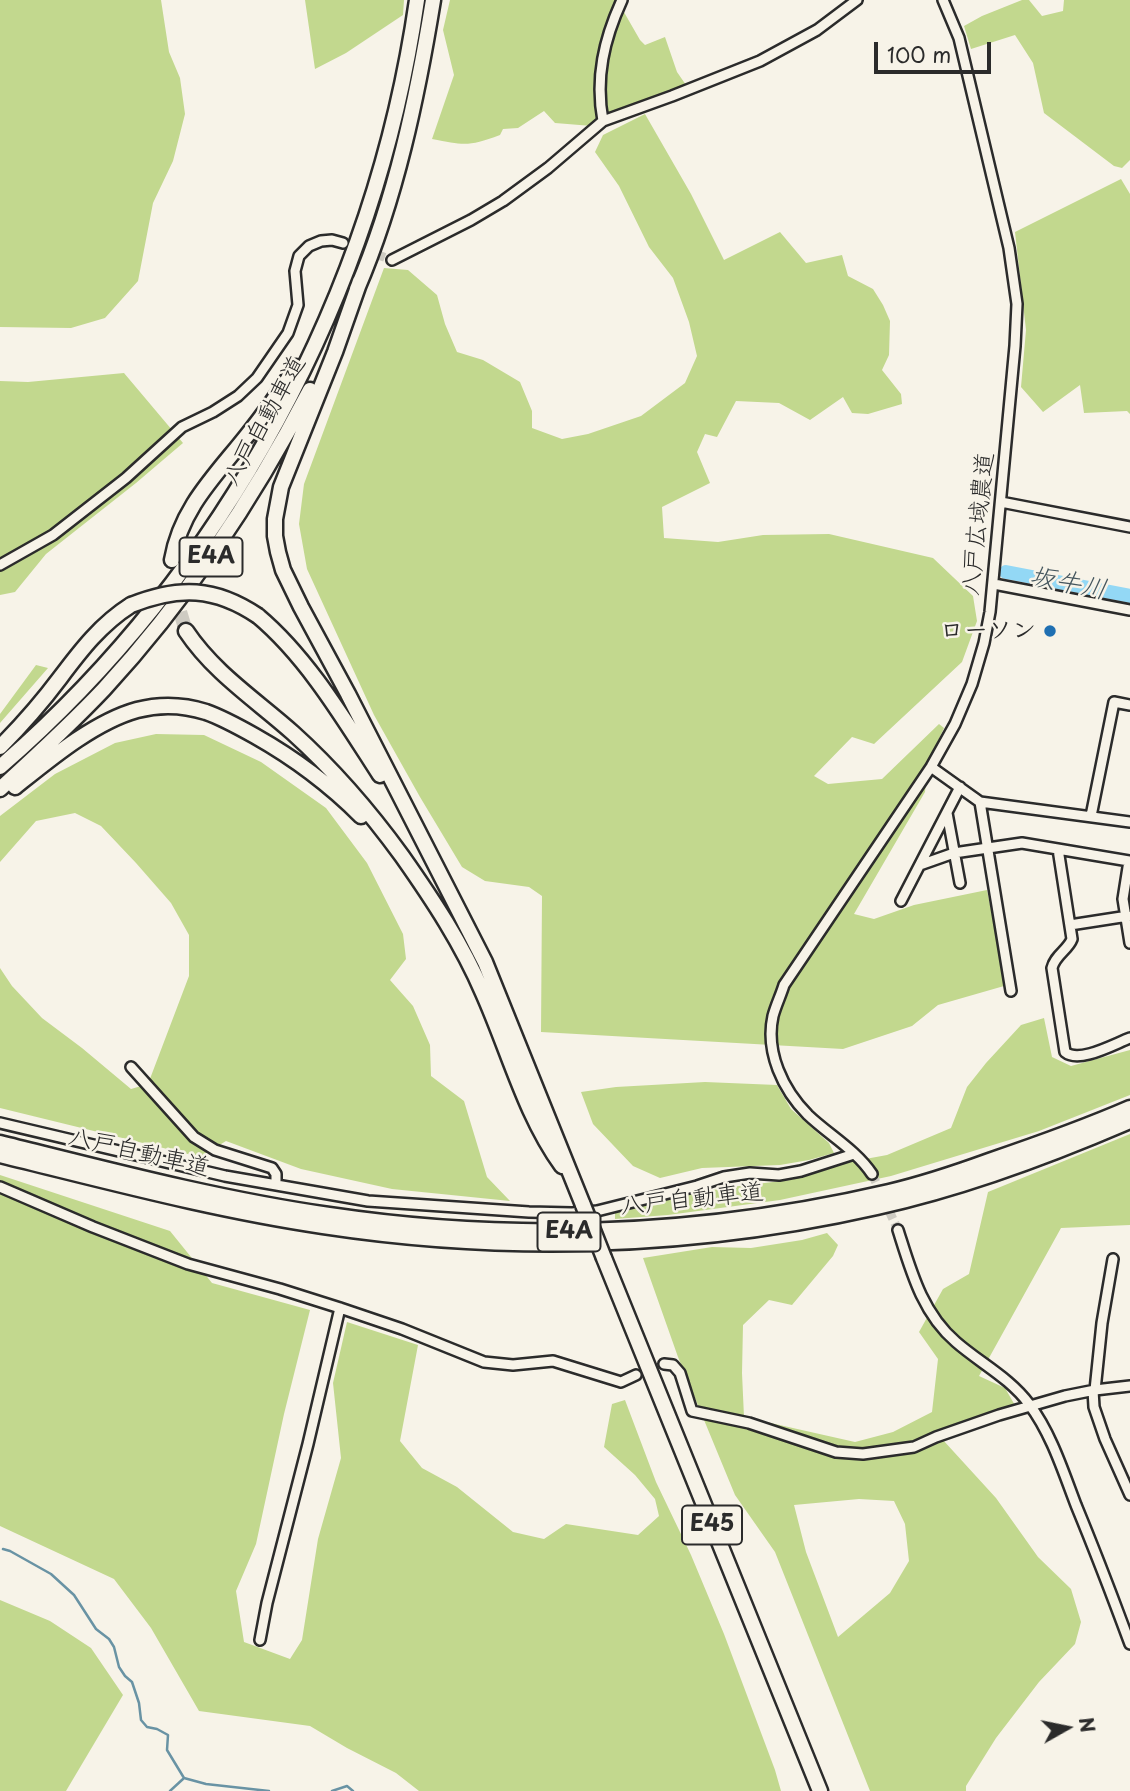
<!DOCTYPE html>
<html>
<head>
<meta charset="utf-8">
<style>
  body { margin:0 }
  #map { position:relative; width:1130px; height:1791px; overflow:hidden; background:#f7f3e8; font-family:"Playpen Sans",sans-serif }
  canvas { display:block }
  .north { position:absolute; left:1032px; top:1693px; width:70px; height:70px; -webkit-text-stroke:5px #f7f3e8; paint-order:stroke; rotate:81deg; font-size:19px; font-weight:700; line-height:28px; text-align:center; color:#2b2b2b }
  .north::after { content:''; display:block; margin:auto; width:24px; height:32px; background:#2b2b2b; clip-path:polygon(50% 0,100% 100%,50% 72%,0 100%) }
  .scale { position:absolute; left:874px; top:42px; width:117px; height:32px; box-sizing:border-box; border:4px solid #2b2b2b; border-top:0; padding-left:9px; font-size:21px; line-height:24px; white-space:nowrap; color:#2b2b2b; -webkit-text-stroke:5px #f7f3e8; paint-order:stroke }
</style>
</head>
<body>
<div id="map">
<canvas width="1130" height="1791"></canvas>
<div class="north">N</div>
<div class="scale">100 m</div>
</div>
<script>
const ctx = document.querySelector('canvas').getContext('2d');
ctx.lineJoin = 'round';
function fillPath(path, color) {
  ctx.fillStyle = color;
  ctx.fill(path, 'evenodd');
}
function strokePath(path, color, width, dash) {
  ctx.strokeStyle = color;
  ctx.lineWidth = width;
  ctx.lineCap = dash ? 'butt' : 'round';
  ctx.setLineDash(dash || []);
  ctx.stroke(path);
}
function write(font, color, halo, rows, align = 'center') {
  ctx.font = font + ' "Playpen Sans","Klee One",sans-serif';
  ctx.lineWidth = 5;
  ctx.setLineDash([]);
  ctx.textBaseline = 'middle';
  ctx.strokeStyle = halo;
  ctx.fillStyle = color;
  for (const [text, x, y, turn = 0] of rows) {
    ctx.save();
    ctx.translate(x, y);
    ctx.rotate((+turn || 0) * Math.PI / 180);
    ctx.textAlign = isNaN(turn) ? turn : align;
    if (halo) ctx.strokeText(text, 0, 0);
    ctx.fillText(text, 0, 0);
    ctx.restore();
  }
}
const green = new Path2D(`
  M0,0H161L169,52L180,78L185,114L173,161L153,203L138,281L105,318L71,328L0,327Z
  M305,0H404L403,15L346,53L315,69Z
  M450,0H617L640,40L645,45L665,37L677,72L686,85L592,126L555,123L544,111L518,128L503,129L500,135C468,147 464,145 432,139L454,75L443,30Z
  M1022,0H1029L1042,16L1063,11L1064,0H1130V160L1122,168L1114,166L1044,113L1033,63L1015,35L971,49L964,26L982,16Z
  M645,114L691,194L724,260L780,232L806,263L842,255L848,276L873,289L883,305L890,321L889,355L882,370L901,394L902,404L868,414L852,413L843,397L810,420L779,403L736,401L717,437L705,434L697,452L710,483L662,507L664,538L718,542L763,535L829,534L933,558L973,596L977,621L962,662L874,744L852,737L814,776L828,784L882,779L939,724L944,728L928,762L925,792L854,914L874,919L914,905L987,890L1000,954L1004,986L938,1005L912,1026L843,1049L541,1032L542,896L529,887L485,881L462,867L420,797L374,715L307,569L299,524L304,484L384,268L408,270L437,295L445,324L457,352L483,360L520,382L532,411V428L562,439L588,434L641,416L685,383L697,356L689,322L673,278L649,247L619,186L595,152L603,135Z
  M1121,179L1130,194V414L1127,411L1084,413L1080,385L1043,412L1021,387L1026,330L1015,232Z
  M124,373L183,443L136,483L46,554L15,592L0,595V381L28,382Z
  M36,665L48,668L0,723V714Z
  M156,734L204,735L261,762L326,808L367,863L403,934L406,959L390,980L413,1006L430,1045L431,1076L464,1101L487,1177L510,1201L392,1189L301,1169L226,1141L200,1157L0,1108V968L12,986L42,1018L82,1048L131,1089L148,1084L189,976V935L171,903L136,863L101,826L75,813L36,821L0,862V816L55,774L115,743Z
  M1044,1018L1052,1057L1071,1066L1130,1050V1095L1039,1131L891,1176L780,1200L668,1215L615,1219V1212L686,1194L739,1186L790,1180L849,1162L887,1155L951,1128L967,1087L986,1063L1021,1025Z
  M705,1082L777,1085L791,1109L829,1143L834,1153L809,1160L780,1165L702,1168L660,1178L633,1166L593,1124L581,1092L616,1087Z
  M1130,1134V1225L1061,1228L979,1376L1005,1388L1020,1414L943,1440L996,1498L1038,1557L1071,1589L1081,1622L1075,1644L1039,1682L996,1738L966,1786V1791H870L775,1552L735,1495L678,1357L643,1258L712,1247L751,1248L802,1240L827,1233L838,1245L833,1256L792,1305L769,1300L743,1325L742,1373L744,1417L855,1442L893,1432L932,1412L938,1359L919,1332L943,1289L969,1274L988,1192ZM859,1499L894,1501L905,1524L909,1561L890,1593L838,1637L806,1552L794,1505Z
  M0,1175L170,1231L212,1283L310,1310L284,1414L256,1544L236,1591L244,1642L290,1659L302,1640L318,1539L341,1458L333,1383L347,1322L418,1345L400,1441L422,1468L457,1487L513,1532L544,1539L566,1524L638,1535L659,1516L655,1499L635,1475L604,1447L612,1404L625,1400L656,1482L691,1555L724,1634L775,1770L781,1791H419L396,1773L347,1748L310,1726L199,1711L151,1628L114,1579L0,1526Z
  M0,1600L50,1621L91,1648L123,1695L66,1791H0Z`);
const stream = new Path2D(`
  M3,1549L10,1551L51,1574L74,1595L96,1629L109,1639L114,1647L119,1667L125,1676L132,1682L139,1703L141,1720L147,1727L157,1729L168,1735L167,1750L184,1778L206,1784L269,1791
  M170,1791L183,1779
  M332,1791L347,1786L353,1791`);
const river = new Path2D(`
  M1006,572L1130,596`);
const minorTunnel = new Path2D(`
  M351,245L392,260
  M872,1174L898,1230`);
const highwayTunnel = new Path2D(`
  M174,592L186,631`);
const minor = new Path2D(`
  M603,121C595,78 604,39 622,0
  M392,260L471,220L503,201L548,168L603,121L672,96L760,61L817,30L857,0
  M1001,502L1130,527
  M0,565L53,535L126,478L182,427L213,412L238,396L257,378L288,333L298,305L295,271L299,256L309,246L321,241L332,240L343,243
  M994,584L1130,610
  M931,767L980,802L1130,822
  M980,802L1011,991
  M947,813L960,883
  M1091,816L1114,702L1130,705
  M1058,849L1072,939C1068,950 1055,955 1052,968L1065,1052C1079,1064 1114,1044 1130,1038
  M920,865L954,853L1022,843L1129,861L1123,899L1130,943
  M901,901L960,787
  M1070,925L1128,916
  M131,1067L194,1137L215,1150L272,1168L276,1174V1185
  M0,1123L225,1176L368,1201L529,1212L572,1213L597,1211L697,1186L724,1177L750,1173L779,1175L801,1171L854,1154
  M872,1174C856,1150 829,1135 808,1115C783,1090 765,1052 773,1016C776,1005 781,995 784,985L931,767L955,724L972,684L984,643L990,612L1015,346L1017,304L1009,248L959,38L943,0
  M0,1187L93,1227L188,1264L280,1289L340,1308L402,1329L484,1362L513,1365L553,1361L621,1382L636,1375
  M898,1230C911,1271 922,1313 956,1342C980,1363 1010,1378 1029,1404C1051,1433 1063,1471 1076,1505C1095,1551 1113,1598 1130,1644
  M664,1364L673,1365L680,1373L692,1411L749,1423L836,1452L863,1454L914,1447L936,1437L999,1415L1065,1396L1095,1390L1130,1386
  M1093,1390L1094,1407L1105,1439L1130,1495
  M1095,1390L1102,1323L1113,1259
  M260,1640L267,1603L308,1444L340,1308`);
const highway = new Path2D(`
  M360,281L335,352L281,487L275,519V536L278,552L283,570L301,607L348,694L485,962L583,1205
  M357,289C396,198 417,98 433,0
  M172,560C181,507 217,474 249,433C266,412 281,390 296,367
  M258,616C308,658 345,721 380,775
  M186,631C214,673 256,700 293,733C334,770 370,812 402,856C433,900 462,944 483,993C509,1051 525,1115 562,1166
  M0,747C21,726 42,702 60,678C81,650 101,624 131,605
  M0,767C225,572 375,294 417,0
  M15,787C50,759 94,722 137,710C160,704 184,705 206,712C223,718 239,727 255,736C294,758 329,784 361,816
  M0,789C35,757 71,724 104,689C187,599 254,498 310,390
  M0,1143C109,1170 218,1199 329,1215C517,1243 704,1235 889,1192C923,1184 956,1173 989,1161C1036,1145 1084,1128 1130,1108
  M0,1155C107,1181 214,1210 323,1226C508,1254 696,1248 877,1207C964,1188 1049,1156 1130,1121
  M604,1258L820,1791`);
const highwayBridge = new Path2D(`
  M131,605C179,586 215,587 258,616
  M583,1205L604,1258`);
const markers = [
  [1050,631,7,"#1f6fb2"]
];
const shields = [
  [211,557,63],
  [569,1232,63],
  [712,1525,60]
];
const shieldNames = [
  ["E4A",211,557],
  ["E4A",569,1232],
  ["E45",712,1525]
];
const streetNames = [
  ["八戸自動車道",265,421,-61],
  ["八戸広域農道",979,524,-84],
  ["八戸自動車道",139,1153,13],
  ["八戸自動車道",692,1200,-6]
];
const poiNames = [
  ["ローソン",1036,631]
];
const waterNames = [
  ["坂牛川",1068,584,11]
];
fillPath(green, '#c2d88e');
strokePath(stream, '#6993a4', 2.5);
strokePath(river, '#93d8f5', 14);
strokePath(minorTunnel, '#cecbc2', 9, [9, 4.5]);
strokePath(highwayTunnel, '#cecbc2', 14, [14, 7]);
strokePath(minor, '#2b2b2b', 14);
strokePath(highway, '#2b2b2b', 19);
strokePath(minor, '#f7f3e8', 9);
strokePath(highway, '#f7f3e8', 14);
strokePath(highwayBridge, '#2b2b2b', 19, []);
strokePath(highwayBridge, '#f7f3e8', 14);
for (const [x, y, r, color] of markers) {
  const dot = new Path2D();
  dot.arc(x, y, r, 0, 2 * Math.PI);
  ctx.fillStyle = color;
  ctx.fill(dot);
  strokePath(dot, '#f7f3e8', 2.5);
}
for (const [x, y, w] of shields) {
  const box = new Path2D();
  box.roundRect(x - w / 2, y - 19.5, w, 39, 5);
  ctx.fillStyle = '#f7f3e8';
  ctx.fill(box);
  strokePath(box, '#2b2b2b', 2);
}
write('bold 23px', '#2b2b2b', null, shieldNames);
write('24px', '#2b2b2b', '#f7f3e8', streetNames);
write('bold 24px', '#2b2b2b', '#f7f3e8', poiNames, 'right');
write('italic 26px', '#45565e', '#f7f3e8', waterNames);
</script>
</body>
</html>
